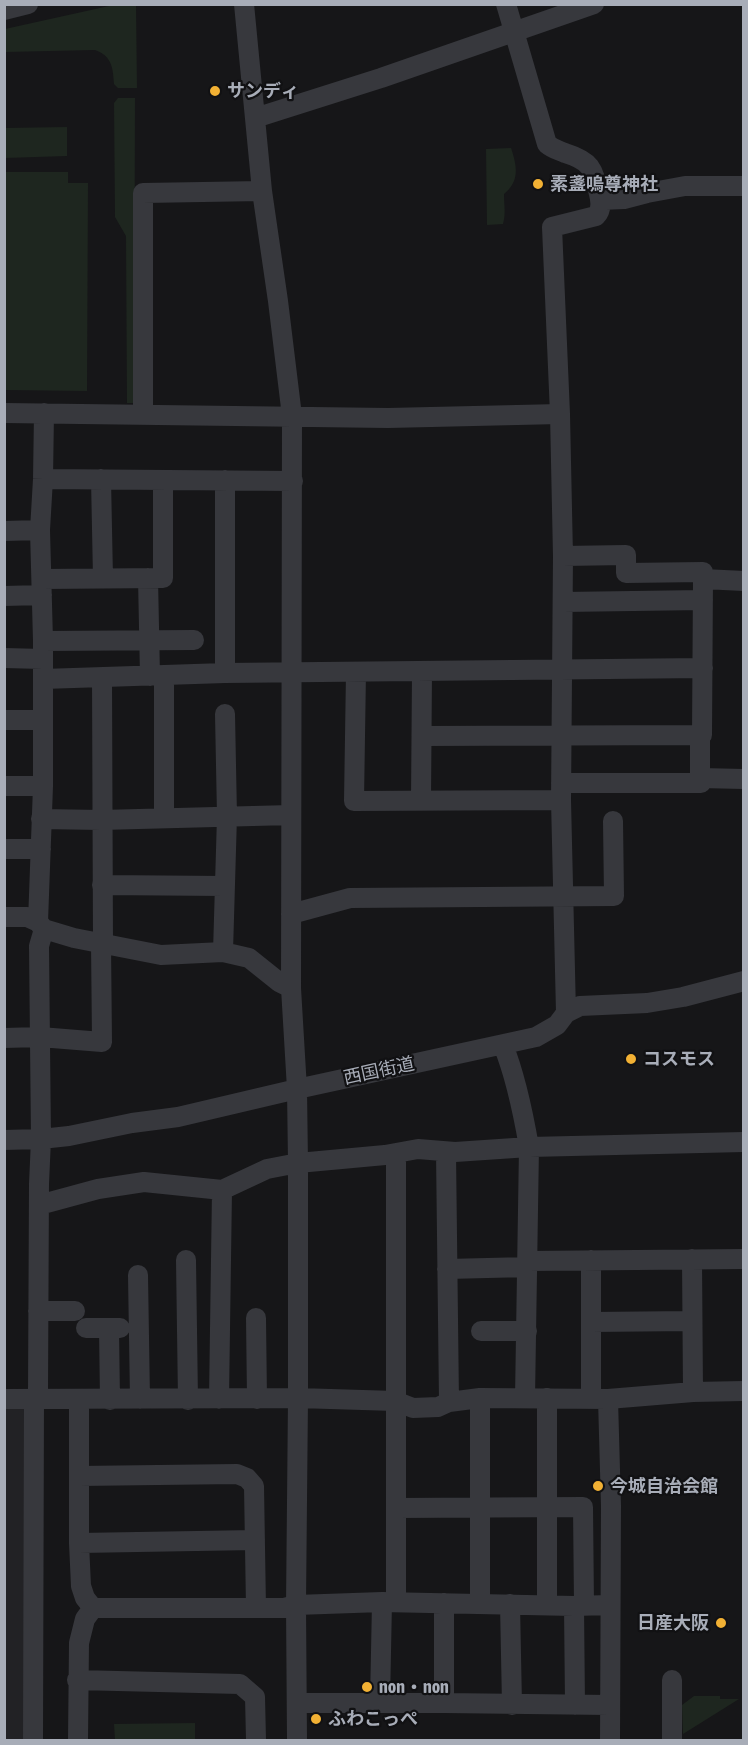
<!DOCTYPE html>
<html>
<head>
<meta charset="utf-8">
<style>
  body { margin:0 }
  #map { position:relative; width:748px; height:1745px; overflow:hidden; background:#161618; font-family:"Asap Condensed",sans-serif }
  canvas { display:block }
  .frame { position:absolute; inset:0; border:6px solid #a8adb8; pointer-events:none }
</style>
</head>
<body>
<div id="map">
<canvas width="748" height="1745"></canvas>
<div class="frame"></div>
</div>
<script>
const ctx = document.querySelector('canvas').getContext('2d');
ctx.lineJoin = 'round';
function fillPath(path, color) {
  ctx.fillStyle = color;
  ctx.fill(path, 'evenodd');
}
function strokePath(path, color, width, dash) {
  ctx.strokeStyle = color;
  ctx.lineWidth = width;
  ctx.lineCap = dash ? 'butt' : 'round';
  ctx.setLineDash(dash || []);
  ctx.stroke(path);
}
function write(font, color, halo, rows, align = 'center') {
  ctx.font = font + ' "Asap Condensed","Noto Sans JP",sans-serif';
  ctx.lineWidth = 4.5;
  ctx.setLineDash([]);
  ctx.textBaseline = 'middle';
  ctx.strokeStyle = halo;
  ctx.fillStyle = color;
  for (const [text, x, y, turn = 0] of rows) {
    ctx.save();
    ctx.translate(x, y);
    ctx.rotate((+turn || 0) * Math.PI / 180);
    ctx.textAlign = isNaN(turn) ? turn : align;
    if (halo) ctx.strokeText(text, 0, 0);
    ctx.fillText(text, 0, 0);
    ctx.restore();
  }
}
const built = new Path2D(`
  M4,1404L28,1409L27,1740H5Z`);
const green = new Path2D(`
  M118,4L136,5L137,88H118L114,84C113,68 112,56 95,50L5,52V29Z
  M118,98H135L134,403H127L126,236L115,217L114,103Z
  M67,127V156L5,158V128Z
  M511,148C517,166 520,181 504,194C504,205 506,214 503,224L487,225L486,149Z
  M5,172H68V183H88L87,391L5,390Z
  M694,1696H720V1699H739L683,1734L682,1705Z
  M195,1723V1740H115L114,1724Z`);
const minor = new Path2D(`
  M244,4L262,191L278,301L292,416L291,988L297,1089L298,1163V1398L296,1605L297,1740
  M506,4L547,144C553,149 558,150 565,153C591,161 593,168 599,194C601,202 602,210 596,216L552,227L560,414L563,556L561,800L566,1013
  M4,10L28,4
  M255,118L381,78L594,4
  M600,200L624,199L647,193L685,186H744
  M4,413L388,418L560,414
  M143,414V193L262,191
  M43,479L293,481
  M101,479L103,578
  M225,480V673
  M4,531L40,530
  M563,556L626,555V573L703,572V579
  M148,578L150,676
  M42,579L163,578V480
  M4,596L42,595
  M563,602L703,600
  M43,641L194,640
  M4,658L43,659
  M356,672L354,801L561,800
  M164,676V818
  M102,678L103,943
  M43,679L225,673L703,668
  M4,720H43
  M700,735V778
  M422,736L702,735L703,579L744,581
  M561,783H701L700,778L744,779
  M4,786H43
  M421,800L422,672
  M41,819L101,820L291,815
  M4,849H41
  M102,885L224,886
  M291,914L350,898L614,896L613,821
  M4,917H27L38,922L44,929L74,938L161,955L223,952L249,958L279,982L291,988
  M38,922L43,786V641L40,530L43,479L44,413
  M223,952L227,816L225,714
  M4,1038L40,1037L102,1042L101,943
  M503,1045C516,1077 523,1112 529,1147L525,1398
  M4,1140L41,1139L69,1136L132,1123L178,1117L297,1089L536,1037L557,1025L566,1013L580,1006L647,1003L683,997L744,981
  M446,1152L449,1402
  M39,1205L98,1189L144,1182L222,1190L267,1169L298,1163L385,1155L418,1149L455,1152L529,1147L744,1142
  M692,1259L693,1392
  M186,1260L188,1400
  M591,1260V1399
  M528,1261L744,1259
  M447,1269L528,1267
  M138,1275L140,1399
  M38,1311H75
  M256,1318L257,1399
  M591,1322L691,1321
  M86,1328H120
  M109,1328L110,1400
  M481,1331H527
  M480,1398V1604
  M4,1399L298,1398L395,1401L413,1408L438,1407L449,1402L480,1398L608,1399L693,1392L744,1391
  M219,1399L222,1190
  M608,1399L611,1506L610,1740
  M79,1476L237,1474L247,1478L254,1486L256,1608
  M396,1508L583,1507L584,1605
  M79,1543L255,1540
  M396,1602V1153
  M444,1603V1703
  M510,1604L512,1705
  M547,1605V1398
  M574,1606L575,1705
  M93,1608H284L296,1605L382,1602L574,1606L609,1605
  M77,1680L240,1684L255,1697L256,1740
  M380,1702L382,1602
  M297,1703H444L609,1705
  M33,1740L34,1399L38,1393L39,1184L41,1139L39,946L44,929
  M78,1740L79,1643L85,1619L93,1608L85,1598L81,1586L79,1543V1400
  M672,1740V1680`);
const markers = [
  [215,91,6,"#f2b134"],
  [538,184,6,"#f2b134"],
  [631,1059,6,"#f2b134"],
  [598,1486,6,"#f2b134"],
  [721,1623,6,"#f2b134"],
  [367,1687,6,"#f2b134"],
  [316,1719,6,"#f2b134"]
];
const poiNames = [
  ["サンディ",227,91],
  ["素盞嗚尊神社",550,184],
  ["コスモス",643,1059],
  ["今城自治会館",610,1486],
  ["日産大阪",709,1623,"right"],
  ["non・non",379,1687],
  ["ふわこっぺ",328,1719]
];
const streetNames = [
  ["西国街道",379,1071,-12]
];
fillPath(built, '#222225');
fillPath(green, '#1e261f');
strokePath(minor, '#37383d', 20);
for (const [x, y, r, color] of markers) {
  const dot = new Path2D();
  dot.arc(x, y, r, 0, 2 * Math.PI);
  ctx.fillStyle = color;
  ctx.fill(dot);
  strokePath(dot, '#111113', 2);
}
write('bold 18px', '#a8adb8', '#111113', poiNames, 'left');
write('18px', '#a8adb8', '#111113', streetNames);
</script>
</body>
</html>
